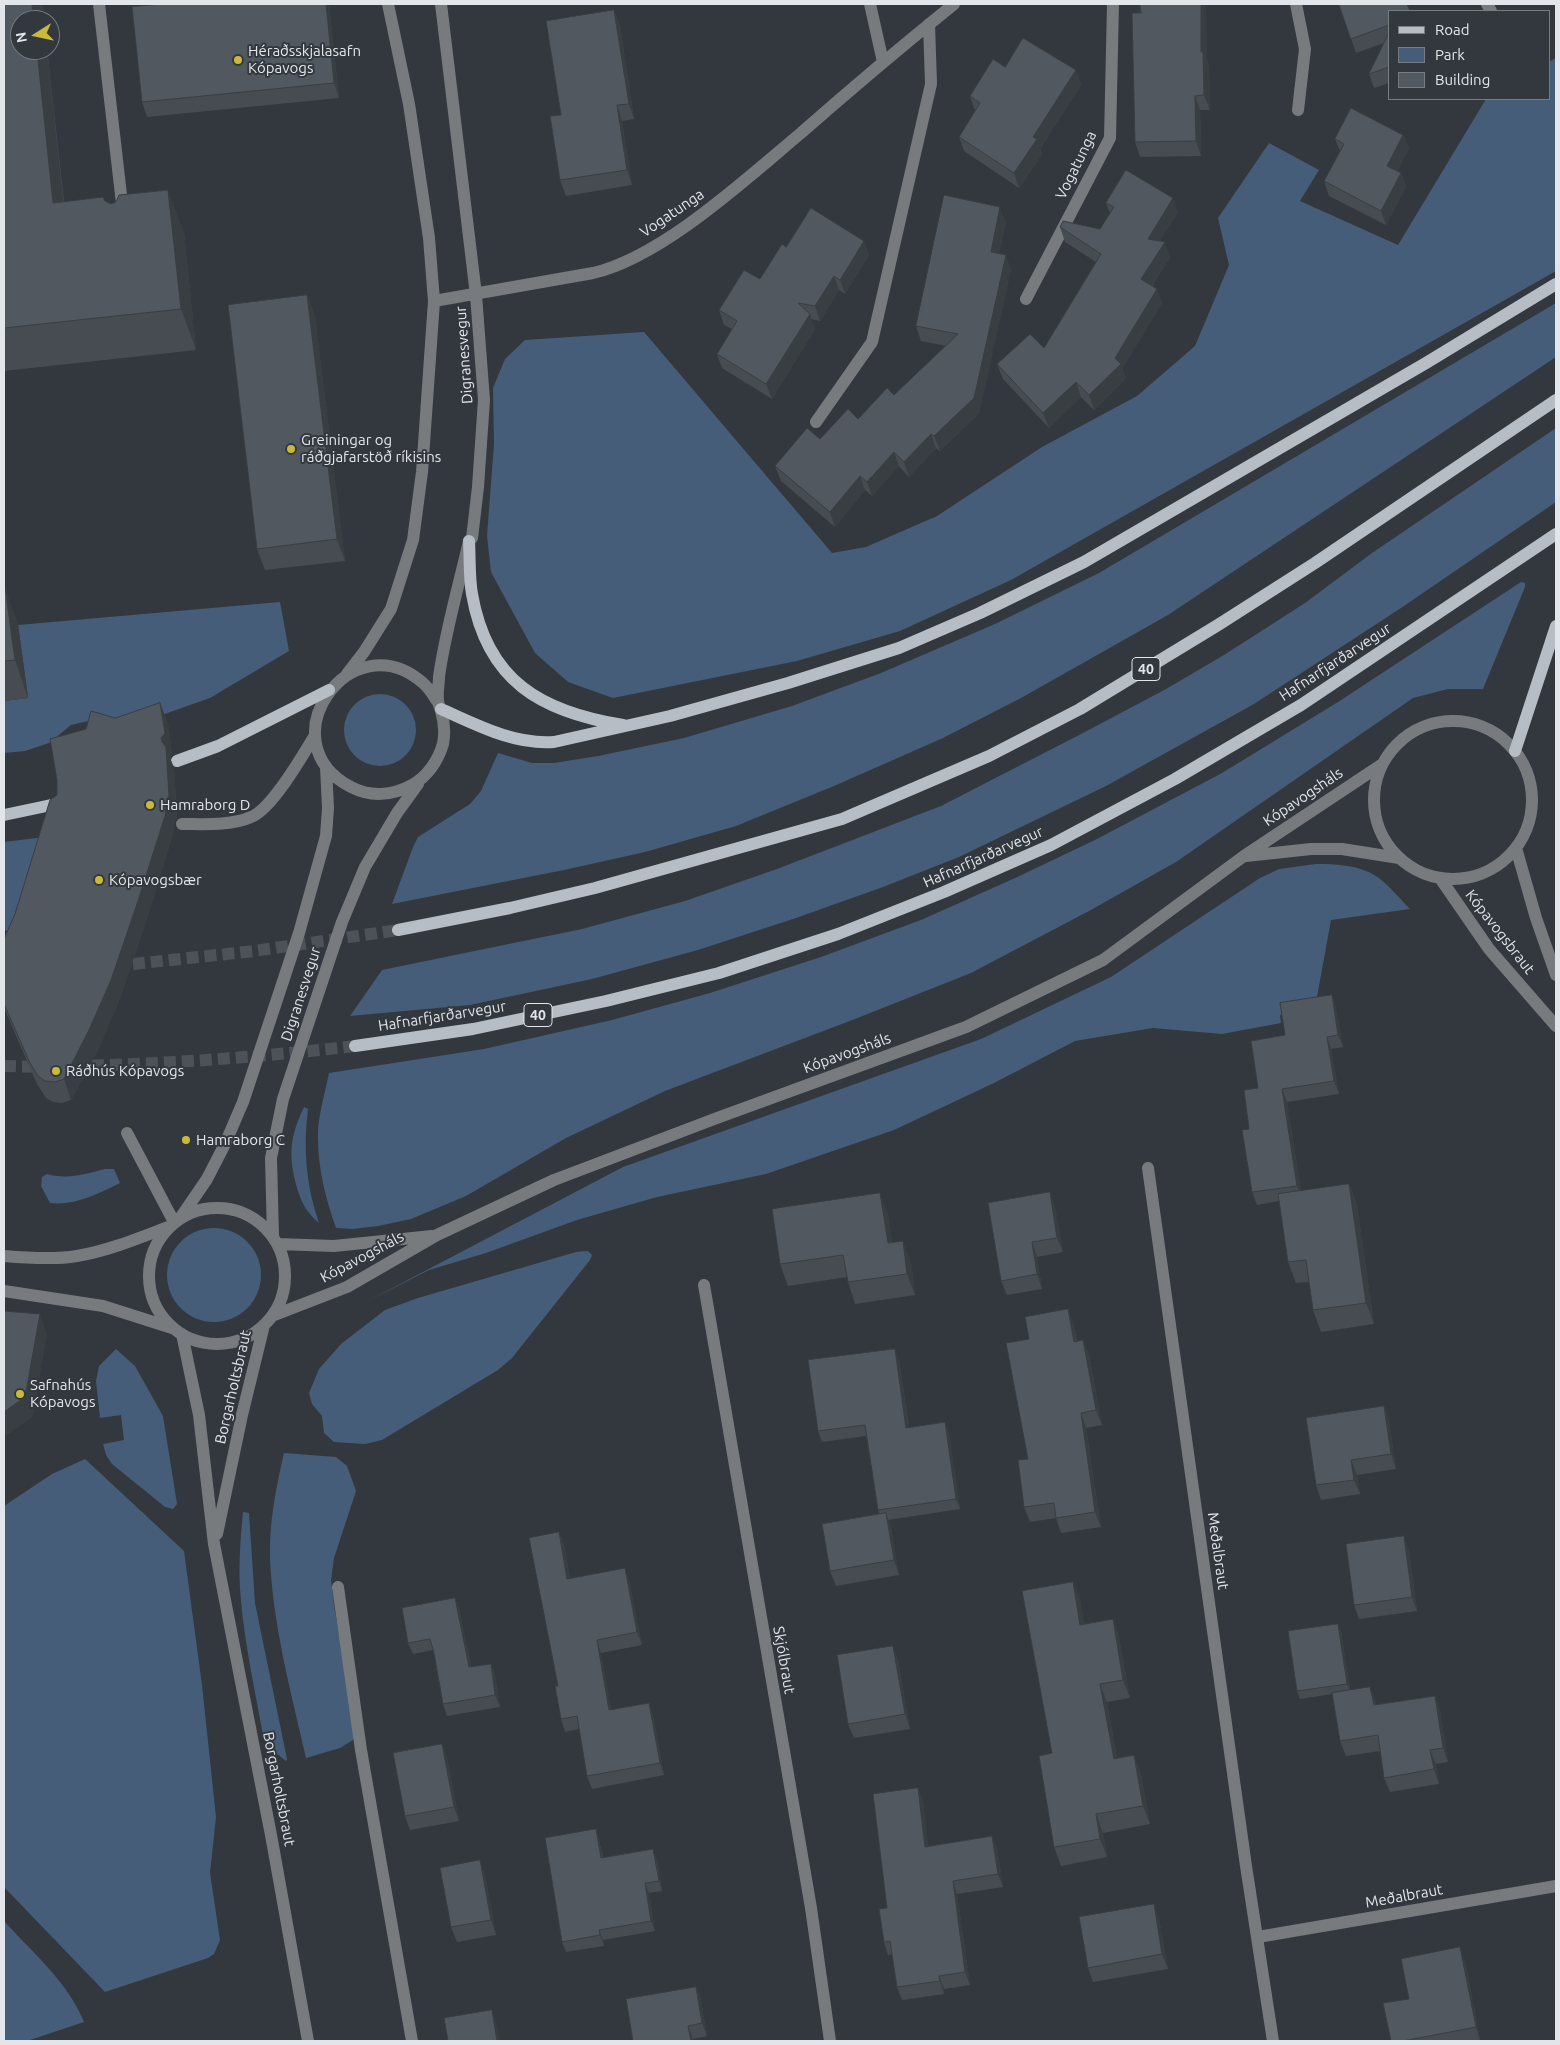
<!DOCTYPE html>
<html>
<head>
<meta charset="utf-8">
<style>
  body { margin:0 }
  #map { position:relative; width:1560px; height:2045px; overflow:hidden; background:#32383e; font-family:Ubuntu,sans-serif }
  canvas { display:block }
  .frame { position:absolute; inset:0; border:5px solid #e2e5e9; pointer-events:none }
  .legend { position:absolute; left:1388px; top:10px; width:162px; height:90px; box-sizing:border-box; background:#32383e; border:1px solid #787d82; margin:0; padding:6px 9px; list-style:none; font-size:15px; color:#e2e5e9 }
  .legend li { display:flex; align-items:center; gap:10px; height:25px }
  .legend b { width:25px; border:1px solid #787d82 }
  .north { position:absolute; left:10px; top:10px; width:50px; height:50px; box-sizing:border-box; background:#32383e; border:1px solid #787d82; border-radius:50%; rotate:260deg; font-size:14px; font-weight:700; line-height:20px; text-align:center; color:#e2e5e9 }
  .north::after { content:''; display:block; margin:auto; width:18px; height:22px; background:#cbba39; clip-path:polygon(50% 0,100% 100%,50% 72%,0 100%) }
</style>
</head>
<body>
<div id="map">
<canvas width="1560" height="2045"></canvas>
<div class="frame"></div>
<ul class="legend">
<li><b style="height:6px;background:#b7bdc4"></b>Road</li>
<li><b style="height:14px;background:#455d78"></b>Park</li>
<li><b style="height:14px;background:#52585f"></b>Building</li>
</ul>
<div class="north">N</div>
</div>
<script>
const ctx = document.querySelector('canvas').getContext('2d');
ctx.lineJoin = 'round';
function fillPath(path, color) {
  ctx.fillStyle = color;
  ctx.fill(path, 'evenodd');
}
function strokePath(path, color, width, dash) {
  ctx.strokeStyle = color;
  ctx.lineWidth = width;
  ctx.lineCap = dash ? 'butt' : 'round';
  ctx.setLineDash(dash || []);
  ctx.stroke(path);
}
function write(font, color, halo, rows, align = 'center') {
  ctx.font = font + ' Ubuntu,sans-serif';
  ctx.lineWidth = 4;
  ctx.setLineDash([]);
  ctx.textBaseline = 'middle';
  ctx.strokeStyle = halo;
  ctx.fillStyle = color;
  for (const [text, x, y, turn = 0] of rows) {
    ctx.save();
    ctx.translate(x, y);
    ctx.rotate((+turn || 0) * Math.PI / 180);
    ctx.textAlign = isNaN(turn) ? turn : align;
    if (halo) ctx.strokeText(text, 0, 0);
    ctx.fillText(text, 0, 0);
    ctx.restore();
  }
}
const green = new Path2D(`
  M1556,58V271L1011,580L900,631L797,661L613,698L568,682L535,653L491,572L487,536L494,444L493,388L505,359L525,340L644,332L832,553L866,547L937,516L1042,447L1137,396L1195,346L1229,265L1218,218L1269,143L1319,170L1300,201L1398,245L1486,99H1549V62Z
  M1556,303V357L1168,615L1021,698L943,738L834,786L736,826L645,852L564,870L392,904L413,847L418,837L470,804L481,791L498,753L532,763H554L598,756L684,738L792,706L881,673L995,624L1099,573Z
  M1556,428V502L1401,608L1254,704L1106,786L959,857L883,887L796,918L698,950L592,979L470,1005L350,1016L382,970L582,929L685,901L777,869L941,806L1083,733L1166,689L1224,655L1305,603L1372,553Z
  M1521,582L1525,583V587L1483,689H1448L1413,698L1176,862L1089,911L971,973L855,1019L665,1091L566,1138L466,1196L411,1219L378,1226L353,1229L336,1228C326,1200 318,1169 318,1139C317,1118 325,1094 329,1073L484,1049L612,1020L710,993L821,957L921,920L1013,879L1097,839L1222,773L1338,702Z
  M280,602L289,651L210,698L159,716L88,721L71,725L49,743L25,751L4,753V701L28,698L18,625Z
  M344 730a36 36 0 1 1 72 0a36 36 0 1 1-72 0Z
  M53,836L23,936L4,930V842Z
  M1316,864C1336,864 1359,865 1376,876C1388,884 1399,898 1410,909L1331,920L1315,1008L1280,1015L1281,1023L1222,1034L1153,1028L1075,1041L994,1083L894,1130L766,1174L657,1197L577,1220L486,1253L429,1270L364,1303L623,1167L981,1039L1111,977L1260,878L1279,869Z
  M304,1107L308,1109C303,1148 306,1186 319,1223C308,1214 302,1204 298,1191C288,1158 289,1138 304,1107Z
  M105,1169H114L120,1183C98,1194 74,1206 50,1203L41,1186L42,1177L47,1174C68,1180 85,1174 105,1169Z
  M167 1275a47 47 0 1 1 94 0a47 47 0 1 1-94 0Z
  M588,1251L592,1255L590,1260L512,1358L498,1370L382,1440L365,1444L334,1442L324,1433L322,1416L312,1404L309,1393L319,1369L341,1344L385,1310L418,1298L576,1252Z
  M116,1349L135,1366L163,1416L177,1504L173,1509L165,1507L112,1464L106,1455L103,1444L124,1440L121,1415L100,1418L96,1381L99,1366Z
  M284,1453L336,1457L347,1466L356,1491L334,1558L331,1580L334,1606L356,1730L353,1740L340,1748L306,1758C291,1692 273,1626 270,1559C269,1523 276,1487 284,1453Z
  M85,1459L184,1551L202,1685L216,1817L210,1873L220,1940L214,1954L208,1958L105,1992L4,1887V1506L52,1474Z
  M243,1512L249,1513L255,1603L287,1759L286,1761L268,1747L263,1735C255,1691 245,1646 241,1601C238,1571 240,1542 243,1512Z
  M4,1921C32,1952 68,1982 84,2022L27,2041H4Z`);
const majorTunnel = new Path2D(`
  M115,966L254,951L398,930
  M4,1066L46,1067
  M74,1066C168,1064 261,1057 355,1046`);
const minor = new Path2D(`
  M99,4L123,212
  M870,4L883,62
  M1296,4L1305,49L1298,110
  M1487,4L1491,11
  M1026,299L1110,138L1113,4
  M434,301L593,273C662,257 746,179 801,133C851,89 902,46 954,4
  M816,422L872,342L931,84L929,24
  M347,674L364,652L391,609L413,540L422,472L434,301L429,238L409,104L388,4
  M437,701C433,695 429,688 423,683C351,620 265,742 351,787C370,797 392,796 412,785C427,777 438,761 443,744C445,734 444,721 441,711C440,707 438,704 438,700C437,693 439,684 439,677C445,632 459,585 469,541L472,538L478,487L484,400L476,295L441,4
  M1374 800a79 79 0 1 1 158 0a79 79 0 1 1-158 0Z
  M182,824C203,824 231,826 251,817C272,809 303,755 315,735
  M1516,848L1536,918L1556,975
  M1246,856L1311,849H1342L1399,858
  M1440,878L1489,949L1556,1026
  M127,1133L174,1222
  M1148,1168L1246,1866L1273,2041
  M149 1276a68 68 0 1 1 136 0a68 68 0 1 1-136 0Z
  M181,1217L207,1179L225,1144L243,1102L299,933L326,836L328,808L326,767
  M273,1236L271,1158L283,1099L342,922L365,867L397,813L418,784
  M278,1244L334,1246L432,1236
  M4,1256C27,1258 54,1260 77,1256C108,1251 139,1238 168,1227
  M704,1285L811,1908L830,2041
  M4,1291L103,1306L172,1328
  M272,1316L347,1287L437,1235L554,1180L717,1118L966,1027L1103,960L1244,856L1381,765
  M182,1334L199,1415L214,1544L271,1835L308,2041
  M217,1534L242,1415L264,1325
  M338,1587L361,1750L412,2041
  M1258,1937L1556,1886`);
const major = new Path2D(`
  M469,541C470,558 469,577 472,594C487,681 541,712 623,725
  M441,709C477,725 514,745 554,742L670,716L788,683L899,648L980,613L1084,562L1426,363L1556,284
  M1515,751L1556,626
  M177,761L218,746L329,690
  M4,815L56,804
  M398,930L510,908L595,888L842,819L989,756L1080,709L1218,625L1315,563L1556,400
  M355,1046L473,1029L606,1001L719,973L838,934L944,892L1051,845L1175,779L1301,705L1556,534`);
const wall = new Path2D(`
  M4,4H42L64,201H105L184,232L196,350L4,371Z
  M162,4H329L339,98L147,117L142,102Z
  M1140,4H1206L1207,61L1209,66L1210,110H1200L1201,156L1140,157L1135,142Z
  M1339,4L1389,11V83L1374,88L1369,74L1384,43L1356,53Z
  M614,10L620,26L634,119L622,121L632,185L566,196L560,180L561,115Z
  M1005,67L1076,70L1081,85L1040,149L1042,154L1019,188L964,151L959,137L975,111L970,96Z
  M1403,135L1409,149L1397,171L1401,173L1406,187L1386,225L1329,196L1324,181L1340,151L1335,139Z
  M1106,203L1178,212L1160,241L1170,257L1152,286L1162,303L1122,369L1126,378L1094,410L1081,397L1049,428L1003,379L997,364L1044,348L1096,262L1065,242L1060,227L1100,229L1110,213Z
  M1006,222L999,253L1011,269L979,413L940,451L936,448L909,477L899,466L872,496L865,490L835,527L781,481L775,466L820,439L858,419L894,395L946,346L921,341L916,326Z
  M786,247L869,255L845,294L839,290L820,321L811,319L815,329L772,399L722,368L717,354L732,329L724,325L719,310L760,279Z
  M307,295L315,316L345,561L265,570L257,549Z
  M4,588L18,625L28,698L4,701Z
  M160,703L168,724L172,755L170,758L174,768L177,818L175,820L172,837L146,922L119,1001L97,1052L71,1100L62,1103L53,1102L46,1098L37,1084L4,1008V939L15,914L57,795V780L86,729Z
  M1332,995L1336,1008L1343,1047L1331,1049L1339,1094L1287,1102L1301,1191L1349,1184L1357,1205L1374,1324L1321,1332L1313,1310L1309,1282L1296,1283L1288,1262L1279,1201L1257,1205L1252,1192L1249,1129L1258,1088L1285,1035Z
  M1055,1207L1063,1252L1037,1257L1042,1289L1007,1295L1001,1281Z
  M888,1214L892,1242L911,1262L915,1295L855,1304L848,1282L847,1277L788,1286L780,1264Z
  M1068,1309L1073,1324L1077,1341L1083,1340L1089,1355L1102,1425L1086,1428L1101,1527L1061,1533L1056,1518L1030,1522L1024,1507L1028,1459L1029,1339Z
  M899,1359L909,1428L945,1422L949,1433L960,1509L888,1520L891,1528L899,1575L836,1586L830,1571L879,1514L878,1510L866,1436L822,1442L818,1431Z
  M1384,1406L1389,1421L1396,1469L1357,1475L1360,1494L1321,1500L1316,1485Z
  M559,1532L564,1545L570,1578L629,1581L642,1645L601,1653L611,1710L649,1703L653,1716L664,1775L592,1789L587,1776L579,1729L565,1732L561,1719L558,1686Z
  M1404,1536L1409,1551L1417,1611L1359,1619L1354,1605Z
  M1073,1582L1080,1600L1084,1624L1113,1619L1119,1637L1130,1698L1107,1702L1117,1758L1134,1755L1141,1774L1150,1824L1103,1833L1107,1857L1061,1866L1054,1847L1052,1753Z
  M455,1598L459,1609L471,1667L491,1664L495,1675L500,1707L447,1716L443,1704L433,1650L413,1654L408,1643Z
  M1341,1631L1350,1690L1376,1701V1705L1435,1696L1440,1711L1448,1762L1436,1764L1439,1784L1390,1792L1384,1778L1380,1751L1346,1756L1340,1741L1333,1694L1300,1699L1297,1691Z
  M898,1660L910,1729L854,1738L848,1724Z
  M442,1744L447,1758L459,1821L410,1830L405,1816Z
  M918,1788L923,1801L928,1846L992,1836L997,1849L1003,1887L957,1894L970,1985L944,1989V1994L902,2000L897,1987L892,1954L888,1955L884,1942L887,1908Z
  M596,1829L599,1840L603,1857L657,1859L662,1891L649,1893L655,1931L603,1940L604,1946L566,1952L562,1942Z
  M485,1875L496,1935L457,1942L451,1927Z
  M1159,1919L1168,1969L1093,1982L1088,1968Z
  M1465,1960L1480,2040L1474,2041H1391L1409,1999Z
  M696,1987L701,2000L707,2036L693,2039L694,2041H633Z`);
const shadedWall = new Path2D(`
  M32,4H42L44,20H33Z
  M326,4H329L339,98L334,83Z
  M1201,4H1206L1207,61L1209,66L1210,110L1204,95L1201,52Z
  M614,10L620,26L634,119L629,104Z
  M37,50H47L68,245L53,203Z
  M1076,70L1081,85L1040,149L1042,154L1019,188L1014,173L1033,137Z
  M1195,96L1200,110L1201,156L1196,141Z
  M617,105L622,121L632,185L627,170Z
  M1403,135L1409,149L1392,181L1387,166Z
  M1401,173L1406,187L1386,225L1381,211Z
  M168,190L184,232L196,350L181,309Z
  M1173,198L1178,212L1153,253L1148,239Z
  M1000,207L1006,222L996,266L991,252Z
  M864,241L869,255L845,294L840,280Z
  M1165,242L1170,257L1146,294L1141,279Z
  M1006,255L1011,269L979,413L940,451L934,436Z
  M834,276L839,290L820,321L815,306Z
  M1157,289L1162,303L1122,369L1126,378L1094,410L1089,395L1115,358Z
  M307,295L315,316L345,561L337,539Z
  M810,314L815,329L772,399L766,384Z
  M1076,382L1081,397L1049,428L1043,413Z
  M931,434L936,448L909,477L904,462Z
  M894,452L899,466L872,496L867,482Z
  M860,476L865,490L835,527L830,512Z
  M5,587L18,625L28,698L15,660Z
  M160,703L168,724L172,755L170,758L174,768L177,818L175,820L172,837L146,922L119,1001L97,1052L71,1100L64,1079L162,742Z
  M1332,995L1336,1008L1343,1047L1338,1035Z
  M1327,1037L1331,1049L1339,1094L1334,1081Z
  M1282,1089L1287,1102L1302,1198L1297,1186Z
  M1349,1184L1357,1205L1374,1324L1366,1303Z
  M1050,1192L1055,1207L1063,1252L1057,1238Z
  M880,1193L888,1214L896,1264L888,1243Z
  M903,1241L911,1262L915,1295L907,1274Z
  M1032,1242L1037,1257L1042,1289L1037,1274Z
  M1068,1309L1073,1324L1079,1356L1074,1342Z
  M40,1314L47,1334L33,1417L4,1437V1412Z
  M1083,1340L1089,1355L1102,1425L1096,1410Z
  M895,1349L899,1359L910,1439L906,1428Z
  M1384,1406L1389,1421L1396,1469L1391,1454Z
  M1081,1413L1086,1428L1101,1527L1095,1512Z
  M945,1422L949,1433L960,1509L956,1499Z
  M1351,1460L1357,1475L1360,1494L1354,1480Z
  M886,1513L891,1528L899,1575L894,1560Z
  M559,1532L564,1545L572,1592L567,1579Z
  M1404,1536L1409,1551L1417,1611L1412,1597Z
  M625,1568L629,1581L642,1645L637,1632Z
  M1073,1582L1080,1600L1087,1643L1080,1625Z
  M455,1598L459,1609L473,1679L469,1667Z
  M1113,1619L1119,1637L1130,1698L1123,1680Z
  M1338,1624L1341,1631L1350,1691L1347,1684Z
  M597,1640L601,1653L614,1723L609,1710Z
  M893,1646L898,1660L910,1729L905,1714Z
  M491,1664L495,1675L500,1707L495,1695Z
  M1100,1684L1107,1702L1120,1777L1114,1759Z
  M1370,1687L1376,1701L1379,1720L1374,1705Z
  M1435,1696L1440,1711L1448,1762L1443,1748Z
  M649,1703L653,1716L664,1775L660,1763Z
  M442,1744L447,1758L459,1821L454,1807Z
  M1430,1750L1436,1764L1439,1784L1434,1769Z
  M1134,1755L1141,1774L1150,1824L1143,1806Z
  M918,1788L923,1801L930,1860L925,1847Z
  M1096,1814L1103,1833L1107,1857L1100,1839Z
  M596,1829L599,1840L604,1868L601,1858Z
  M992,1836L997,1849L1003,1887L998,1874Z
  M653,1849L657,1859L662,1891L659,1881Z
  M480,1860L485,1875L496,1935L491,1920Z
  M953,1881L957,1894L970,1985L965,1972Z
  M645,1883L649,1893L655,1931L651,1921Z
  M1154,1904L1159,1919L1168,1969L1162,1954Z
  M599,1930L603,1940L604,1946L600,1935Z
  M1460,1947L1465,1960L1480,2040L1476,2027Z
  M939,1976L944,1989V1994L940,1981Z
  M696,1987L701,2000L707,2036L702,2023Z
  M492,2010L497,2025L500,2041H497Z
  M688,2026L693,2039L694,2041H691Z`);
const building = new Path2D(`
  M4,4H32L33,20H20V50H37L53,203L103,197L105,201L111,204L116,202L119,195L168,190L181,309L4,328Z
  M162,4H326L334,83L142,102L132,7Z
  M1140,4H1201V52H1203L1204,95L1195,96L1196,141L1135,142L1132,13H1141Z
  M1339,4H1407L1410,11H1389V25L1351,39Z
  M614,10L629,104L617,105L627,170L560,180L550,116L561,115L546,21Z
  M1389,33V67L1369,74Z
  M1023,38L1076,70L1033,137L1037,139L1014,173L959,137L980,103L970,96L993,59L1005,67Z
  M1351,108L1403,135L1387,166L1401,173L1381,211L1324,181L1344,144L1335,139Z
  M1126,170L1173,198L1148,239L1165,242L1141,279L1157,289L1115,358L1121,364L1089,395L1076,382L1043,413L997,364L1030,334L1044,348L1101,254L1060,227L1063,221L1100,229L1114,207L1106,203Z
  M944,195L1000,207L991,252L1006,255L974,398L934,436L931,434L904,462L894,452L867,482L860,476L830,512L775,466L807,428L820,439L848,409L858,419L887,388L894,395L958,334L916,326Z
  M811,208L864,241L840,280L834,276L815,306L798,303L810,314L766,384L717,354L737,321L719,310L744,270L760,279L782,244L786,247Z
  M307,295L337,539L257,549L228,305Z
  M5,587L15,660L4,661V588Z
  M160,703L165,733L161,738L162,742L166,747L169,796L167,799L165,816L138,901L111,980L89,1030L64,1079L55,1082L45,1081L38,1076L30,1063L4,1004V939L15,914L50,800L57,795V780L50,739L86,729L91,711L115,718Z
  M1332,995L1338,1035L1327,1037L1334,1081L1282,1089L1297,1186L1252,1192L1242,1130L1249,1129L1244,1090L1258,1088L1251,1041L1285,1035L1280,1003Z
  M1349,1184L1366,1303L1313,1310L1306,1260L1288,1262L1278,1194Z
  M1050,1192L1057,1238L1032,1242L1037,1274L1001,1281L988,1203Z
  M880,1193L888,1243L903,1241L907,1274L848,1282L843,1255L780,1264L772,1209Z
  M1068,1309L1074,1342L1083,1340L1096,1410L1081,1413L1095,1512L1056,1518L1054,1503L1024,1507L1018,1460L1028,1459L1006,1343L1029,1339L1025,1317Z
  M4,1311L40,1314L25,1397L4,1412Z
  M895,1349L906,1428L945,1422L956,1499L878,1510L865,1425L818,1431L808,1360Z
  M1384,1406L1391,1454L1351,1460L1354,1480L1316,1485L1306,1418Z
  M886,1513L894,1560L830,1571L822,1524Z
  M559,1532L567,1579L625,1568L637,1632L597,1640L609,1710L649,1703L660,1763L587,1776L577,1716L561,1719L555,1686H558L529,1538Z
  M1404,1536L1412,1597L1354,1605L1346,1544Z
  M1073,1582L1080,1625L1113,1619L1123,1680L1100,1684L1114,1759L1134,1755L1143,1806L1096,1814L1100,1839L1054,1847L1039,1756L1052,1753L1022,1591Z
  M455,1598L469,1667L491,1664L495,1695L443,1704L434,1653L430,1639L408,1643L402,1608Z
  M1338,1624L1347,1684L1297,1691L1288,1631Z
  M893,1646L905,1714L848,1724L837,1655Z
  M1370,1687L1374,1705L1435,1696L1443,1748L1430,1750L1434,1769L1384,1778L1378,1735L1340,1741L1332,1693Z
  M442,1744L454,1807L405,1816L393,1753Z
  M918,1788L925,1847L992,1836L998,1874L953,1881L965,1972L939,1976L940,1981L897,1987L890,1941L884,1942L879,1909L887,1908L873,1794Z
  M596,1829L601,1858L653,1849L659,1881L645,1883L651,1921L599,1930L600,1935L562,1942L545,1838Z
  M480,1860L491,1920L451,1927L440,1868Z
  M1154,1904L1162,1954L1088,1968L1079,1917Z
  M1460,1947L1476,2027L1403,2041H1391L1383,2003L1409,1999L1401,1959Z
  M696,1987L702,2023L688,2026L691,2041H633L626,1999Z
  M492,2010L497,2041H448L444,2018Z`);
const markers = [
  [238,60,5,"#cbba39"],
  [291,449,5,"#cbba39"],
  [150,805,5,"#cbba39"],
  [99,880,5,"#cbba39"],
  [56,1071,5,"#cbba39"],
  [186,1140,5,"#cbba39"],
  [20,1394,5,"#cbba39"]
];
const shields = [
  [1146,669,28],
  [538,1015,28]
];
const shieldNames = [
  ["40",1146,669],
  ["40",538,1015]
];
const poiNames = [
  ["Héraðsskjalasafn",248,51],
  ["Kópavogs",248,68],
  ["Greiningar og",301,440],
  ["ráðgjafarstöð ríkisins",301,457],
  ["Hamraborg D",160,805],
  ["Kópavogsbær",109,880],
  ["Ráðhús Kópavogs",66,1071],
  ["Hamraborg C",196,1140],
  ["Safnahús",30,1385],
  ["Kópavogs",30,1402]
];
const streetNames = [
  ["Vogatunga",1076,165,-64],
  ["Vogatunga",672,213,-34],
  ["Digranesvegur",464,355,-94],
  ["Hafnarfjarðarvegur",1335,662,-33],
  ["Kópavogsháls",1303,797,-34],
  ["Hafnarfjarðarvegur",983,857,-24],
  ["Kópavogsbraut",1500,932,52],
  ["Digranesvegur",301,994,-72],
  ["Hafnarfjarðarvegur",442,1016,-9],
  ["Kópavogsháls",847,1053,-20],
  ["Kópavogsháls",362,1257,-28],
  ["Borgarholtsbraut",233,1387,-77],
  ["Meðalbraut",1218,1551,82],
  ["Skjólbraut",784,1660,80],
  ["Borgarholtsbraut",279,1789,79],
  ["Meðalbraut",1404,1896,-10]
];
fillPath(green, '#455d78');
strokePath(majorTunnel, '#4c5258', 12, [12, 6]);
strokePath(minor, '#787b7e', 12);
strokePath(major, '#b7bdc4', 12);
fillPath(wall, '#474c52');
fillPath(shadedWall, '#393e42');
fillPath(building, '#52585f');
strokePath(building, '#393e42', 1);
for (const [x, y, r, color] of markers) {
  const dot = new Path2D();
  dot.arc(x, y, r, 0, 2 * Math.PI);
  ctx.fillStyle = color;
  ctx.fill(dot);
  strokePath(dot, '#32383e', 2);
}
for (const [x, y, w] of shields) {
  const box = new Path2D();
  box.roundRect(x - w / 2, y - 11.5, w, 23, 4);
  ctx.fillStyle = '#32383e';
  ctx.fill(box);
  strokePath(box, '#e2e5e9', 1);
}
write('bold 14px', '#e2e5e9', null, shieldNames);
write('15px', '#e2e5e9', '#32383e', poiNames, 'left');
write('15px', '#e2e5e9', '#32383e', streetNames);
</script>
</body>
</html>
